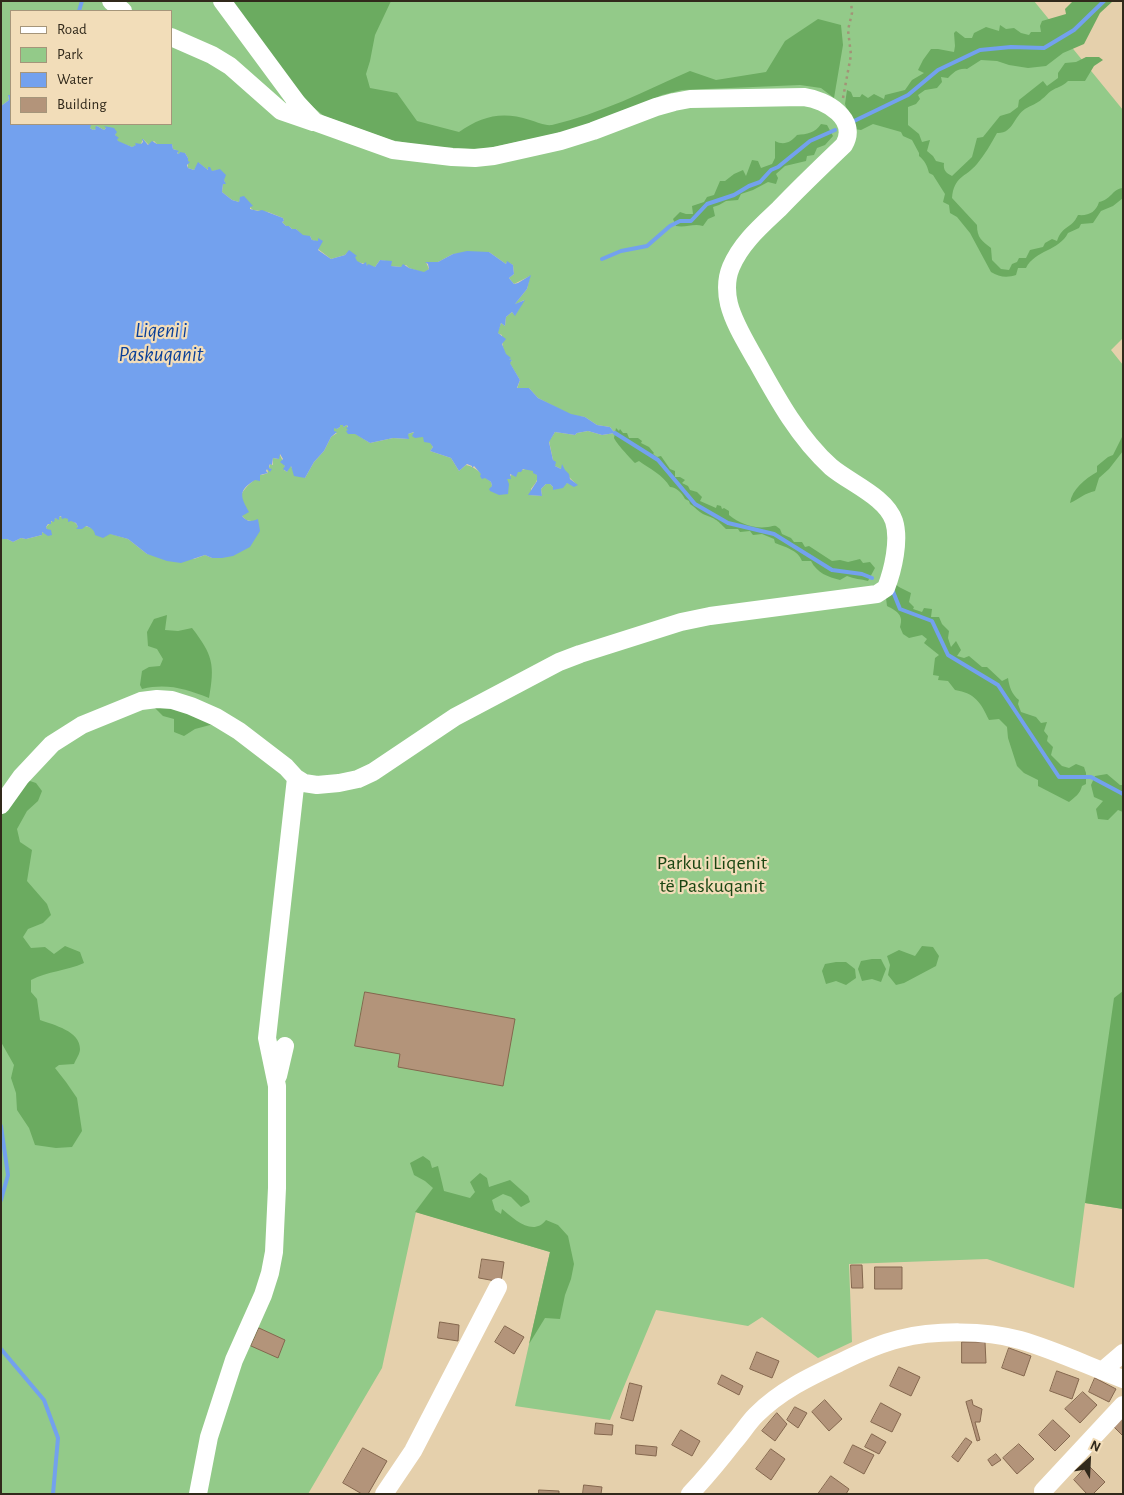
<!DOCTYPE html>
<html>
<head>
<meta charset="utf-8">
<style>
  body { margin:0 }
  #map { position:relative; width:1124px; height:1495px; overflow:hidden; background:#e5d0ac; font-family:"Alegreya Sans",sans-serif }
  canvas { display:block }
  .frame { position:absolute; inset:0; border:2px solid #31291b; pointer-events:none }
  .legend { position:absolute; left:10px; top:10px; width:162px; height:115px; box-sizing:border-box; background:#f2ddb9; border:1px solid #a5957a; margin:0; padding:6px 9px; list-style:none; font-size:15px; color:#31291b }
  .legend li { display:flex; align-items:center; gap:10px; height:25px }
  .legend b { width:25px; border:1px solid #a5957a }
  .north { position:absolute; left:1064px; top:1435px; width:50px; height:50px; -webkit-text-stroke:4px #f2ddb9; paint-order:stroke; rotate:25deg; font-size:14px; font-weight:700; line-height:20px; text-align:center; color:#31291b }
  .north::after { content:''; display:block; margin:auto; width:18px; height:22px; background:#31291b; clip-path:polygon(50% 0,100% 100%,50% 72%,0 100%) }
</style>
</head>
<body>
<div id="map">
<canvas width="1124" height="1495"></canvas>
<div class="frame"></div>
<ul class="legend">
<li><b style="height:6px;background:#fff"></b>Road</li>
<li><b style="height:14px;background:#93ca89"></b>Park</li>
<li><b style="height:14px;background:#73a1ee"></b>Water</li>
<li><b style="height:14px;background:#b3947a"></b>Building</li>
</ul>
<div class="north">N</div>
</div>
<script>
const ctx = document.querySelector('canvas').getContext('2d');
ctx.lineJoin = 'round';
function fillPath(path, color) {
  ctx.fillStyle = color;
  ctx.fill(path, 'evenodd');
}
function strokePath(path, color, width, dash) {
  ctx.strokeStyle = color;
  ctx.lineWidth = width;
  ctx.lineCap = dash ? 'butt' : 'round';
  ctx.setLineDash(dash || []);
  ctx.stroke(path);
}
function write(font, color, halo, rows, align = 'center') {
  ctx.font = font + ' "Alegreya Sans",sans-serif';
  ctx.lineWidth = 4.5;
  ctx.setLineDash([]);
  ctx.textBaseline = 'middle';
  ctx.strokeStyle = halo;
  ctx.fillStyle = color;
  for (const [text, x, y, turn = 0] of rows) {
    ctx.save();
    ctx.translate(x, y);
    ctx.rotate((+turn || 0) * Math.PI / 180);
    ctx.textAlign = isNaN(turn) ? turn : align;
    if (halo) ctx.strokeText(text, 0, 0);
    ctx.fillText(text, 0, 0);
    ctx.restore();
  }
}
const green = new Path2D(`
  M1,1H1034L1123,110V338L1111,350L1123,365V1209L1085,1203L1074,1288L987,1259L849,1264L852,1342L818,1358L762,1317L748,1326L656,1310L610,1420L515,1406L550,1252L416,1212L382,1368L308,1494H1V539H7L13,542L21,538L26,539L42,535L41,532L45,533L47,529L46,527L55,518L59,519V517C65,516 76,521 78,527L85,526L128,539L147,554L194,559L205,555L212,558L251,521L246,520L241,515L247,509C232,492 251,486 259,474L262,475L268,473L267,468L270,471L271,469L269,468L270,464L273,465V458L279,459V453L285,466L284,470L287,472L290,465L295,473L305,478L314,462L324,451L331,437L337,433L333,432L334,427L337,429L340,427V425H343V427L347,425L348,429L370,443L393,438L408,439V434L415,432L413,436L424,437L425,442H430L433,447L430,451L451,458L459,471L466,465C477,467 483,476 491,482L492,486L490,491C497,486 530,456 537,475C539,480 534,485 531,489V492L529,495L542,496L541,489L546,484H550L553,487V490L567,483L577,485L561,469L555,466L553,460L549,441L555,432L575,435L577,433L588,431L602,435L615,433L610,427L597,425L585,417L571,415L538,398L529,388L517,389L520,380L509,362L512,361C503,356 502,344 502,335L497,333L501,323L505,326L506,317L512,312L515,315L524,300L514,305L527,289L530,276L514,284L509,278L514,274L513,265L507,262L506,264L489,252L453,254L438,262H426L429,269L424,273L409,268L406,265L401,267L391,266C389,260 385,261 380,260L375,267L367,266L366,264L357,262L349,251L345,255L331,259L318,249L319,242L312,240L310,236H303L296,229H292L289,226H286L282,222L284,221L283,218L268,212L253,210L240,199L239,202L232,200L222,192L223,184L225,182L217,170C210,173 205,168 199,163L194,170L188,168V158L185,153L179,155L176,150L173,149L172,144H157L154,141L149,145L143,139L141,144L132,147L118,142L115,135L116,132L106,128L104,130L97,126L96,129L93,130L84,124H171V11H11V95L8,96L9,100L1,106Z`);
const forest = new Path2D(`
  M230,1H391L375,35L370,61L366,74L370,88L397,93L417,121L459,132C482,116 502,111 530,120C537,122 545,126 552,125C600,114 645,91 690,71L716,80L766,72L785,41L818,19L841,25L843,45L834,98L821,88L800,85L682,90L662,95L627,111L584,127L536,138L488,148L471,149L424,146L391,140L324,116L313,107L297,89Z
  M1073,1H1113L1100,13L1084,44L1063,53L1046,66L1028,68L1009,65L997,61L981,60L967,69C958,68 954,72 948,78L941,77L942,82L937,88L925,90L918,95L920,99L916,104L908,107V125L919,134L922,142L930,140L927,151L933,156L936,161L944,163C943,170 946,173 952,176L972,157L977,138L983,137L1000,116L1010,113L1018,107L1019,100L1043,81L1047,86L1058,78V73L1065,63L1076,62L1086,57H1099L1103,60L1094,66L1085,81H1068C1062,87 1057,87 1051,91C1048,93 1045,97 1042,99C1037,104 1031,105 1025,109C1014,116 1013,134 997,133C991,144 985,154 977,164C965,178 954,176 952,198L977,225C977,238 982,241 991,248L992,260L1001,269L1009,270L1012,264L1017,262L1019,258H1026L1030,250L1043,247L1045,243L1052,239L1057,241C1063,224 1071,230 1078,215C1089,216 1096,212 1099,202C1111,200 1112,189 1123,188V198L1113,206L1101,211L1093,223L1081,224L1079,228L1068,233C1059,251 1035,250 1026,268H1018L1016,275C1007,278 999,277 991,272L970,233L957,217L950,213L949,205L943,202L945,194L933,175L929,173C927,165 925,161 919,156V153L912,140L903,136L901,132L873,124L861,130L854,129L845,104L847,90L851,92L853,97H860L862,94L868,98L874,94L884,99L885,95L905,90L912,80L924,73L918,70L923,60L931,49H938L954,52L955,46L954,33L956,31L965,38H972L974,33L986,27L999,31L1000,25L1006,29L1014,28L1021,33L1029,35L1031,32H1041L1040,26L1042,21L1066,14L1065,9Z
  M821,124L827,125L833,136L825,145L817,148L814,155L807,156L806,161L785,166L776,174L778,178L776,184L768,182L753,190L741,194L738,200L726,201L719,205L713,207L715,216L708,219L703,226C693,223 686,228 676,226L673,219L680,212L686,214H693L692,206L704,202L707,197L714,195L720,181H725L734,174L743,170L746,176L752,160L758,161L761,168L772,164L775,158V141C784,146 791,142 797,135C807,134 815,133 821,124Z
  M616,428L619,431L620,429L623,433H627L629,438H638L642,441L641,443L649,447L654,453L653,454L657,457L661,456L670,469L675,471V477H680L685,480L682,483L688,486L690,490L697,492L702,497L700,501L716,508L717,505L721,506L722,509L724,508L729,511V515C740,524 754,529 768,527C770,527 773,525 776,526L780,529L782,534L791,538L794,542H802L805,547L809,546L832,561L840,560L848,562L860,559L863,563L870,562L875,568L868,581C861,579 854,579 847,576L840,580C828,577 817,573 811,561H802C798,550 785,547 775,543L774,539L762,534L753,535L750,531L740,532L738,529H726C716,519 716,519 703,514C699,512 695,507 690,504L689,501L685,499C682,493 676,487 670,487C663,475 650,469 639,461L635,463C630,458 616,443 614,438Z
  M1123,435V451L1109,469L1099,478L1095,491C1085,493 1079,499 1070,503C1072,489 1085,479 1097,472V466L1108,457L1113,455Z
  M893,582L899,587L911,593L909,602L914,607L913,609L922,612L924,608L932,609L931,617H939L942,624L949,631L948,638L951,647L956,641L961,650L957,656L964,658L969,656L982,667H987L1002,681L1008,678C1009,686 1012,695 1019,700L1018,704L1021,712L1036,717L1041,723L1047,722L1044,731L1048,736L1047,741L1053,747L1051,755L1062,766L1069,768L1076,764L1084,767L1086,773V784L1082,786C1080,794 1075,797 1069,802L1038,786V780L1024,773L1017,766L1008,738L1007,727L999,719L989,720C981,703 975,693 955,690L948,681L938,680L939,676L933,675L935,658L939,655L924,643L927,639L922,635L909,638L903,634L900,627C904,615 897,611 887,606L886,598Z
  M167,615L165,630L178,631L192,628C213,655 215,665 209,698C186,689 167,683 142,689L140,685L142,671L149,667L160,666L163,659L157,649L148,646L147,632L154,619Z
  M157,703L215,722L210,725L195,729L184,736L174,732V719L163,716L151,704Z
  M1107,774L1120,785H1123V812L1118,810L1108,820L1098,819L1096,809L1103,801L1094,797L1091,785L1095,776Z
  M27,780L36,783L42,791L38,801L27,811L17,829L20,842L32,850L27,881L47,904L51,915L43,923L28,929L23,937L31,948L45,947L54,954L65,946L80,952L84,963C66,971 48,971 31,980V992L37,999L40,1020C54,1025 80,1031 80,1049C80,1054 76,1059 74,1064L59,1065L55,1068L66,1082L77,1098L82,1131L72,1147L56,1148L35,1145L29,1128L17,1110L16,1093L11,1078L14,1065L1,1042V813Z
  M922,946L933,947L939,956L936,966L904,983L896,985L888,975L890,965L887,956L899,950L915,956Z
  M872,959H881L886,969L881,982L872,979L862,981L858,969L861,961Z
  M836,962H846L855,969L856,978L846,985L836,981L826,984L822,971L825,964Z
  M1123,991V1209L1085,1203L1114,998Z
  M423,1156L430,1161L432,1168L438,1166L444,1191L470,1198L475,1192L470,1182L480,1173L487,1178L489,1187L510,1180L528,1196L530,1202L521,1207L511,1197L503,1194L492,1200L495,1210L501,1214L502,1209C514,1219 533,1237 546,1220L558,1225L568,1236L574,1264L571,1279L565,1295L560,1319L545,1318L529,1344L550,1252L415,1212L433,1188L425,1181L414,1175L410,1163Z`);
const water = new Path2D(`
  M8,95H11V124H84L91,125L90,128L93,130L96,129L95,127L97,126L104,130L106,128L104,126L114,128L117,132L115,135L119,138L117,139L118,141L132,147L136,145L135,143L141,144L143,142L142,139H143L148,145L152,141L157,144H172L173,149L179,151L177,153L179,154L180,152L185,153L188,158V161L190,162L187,165L188,168L194,170L198,162L208,170V167H210L212,171L220,169L226,175L224,180L226,184H223L222,192L232,200L239,202L240,197L244,196L253,206L250,207V209L258,211L262,210L283,218L284,221L282,222L286,226H289L292,229H296L303,235L310,236L312,240L318,241V238L323,241L318,250L331,259L345,255L349,250L357,256L355,257L357,261L363,264L366,262L367,266L368,264L375,267L380,260L392,261L391,266L401,267L403,264L409,268L424,272L429,269L428,264L425,262H438L453,254L467,251L489,252L506,264L507,261L513,265L514,274L509,278L514,284L518,283L531,275L527,289L515,304L525,300L515,316L512,312L506,317L505,326L501,323L498,333L506,339L502,344L506,354L511,358L509,359L512,360L510,363L520,380L517,388H529L538,398L571,414L585,417L597,425L610,427L615,433L602,435L588,431L577,433L575,435L555,432L549,442L553,460L556,462L555,466L561,469L562,464L565,470L569,474L570,479L578,485L574,487L567,483L563,488L553,490V487L550,484H546L541,489L542,496L528,495L537,481V475L533,473V471L523,469L521,472H518L516,477L510,474L511,479H507L509,484L508,494L499,495L490,491L489,489L492,486L491,482L485,478L482,479L480,476L481,474L474,466L472,468V466L467,464L459,471L451,458L430,451L433,447L430,443L424,442L423,437L415,438L412,436L414,432L408,434L409,439L393,438L370,443L355,434H348L346,431L348,430L346,428L348,427L347,425L343,427V425H340V427L337,429L334,428V431L337,432L331,437L324,451L314,462L305,478L294,476L291,466L287,472L283,469L285,466L280,462L283,459L280,454L279,459L273,458L272,465L270,464L269,466V468L272,469L270,472L267,469L266,471L268,473L260,475V481L255,480C237,491 241,497 249,512L242,516C247,522 251,522 258,519L260,531L250,547L233,556L222,558H212L205,555L181,563L167,561L147,554L128,539L110,534L103,538L95,535C95,530 90,527 86,526L82,529H76L78,527L76,523L71,521L68,522V519L65,518L62,519L61,516L59,517V520L55,518L54,522L51,521V524H48L46,527L47,529L51,530L52,535L48,536L42,532V535L26,539L21,538L13,542L7,539H1V106L9,100Z`);
const stream = new Path2D(`
  M79,11L82,1
  M852,122L908,95L938,70L980,50L1011,47L1044,48L1074,30L1104,1
  M602,259L621,251L647,246L670,226L680,221H691L707,204L734,195L749,186L760,182L771,170L778,167L810,141L835,130
  M615,433L658,460L695,504L728,523L774,534L832,570L862,574L872,578
  M892,589L900,609L932,621L948,655L998,685L1059,777H1091L1123,794
  M1,1126L8,1175L1,1200
  M1,1349L44,1400L58,1438L53,1494`);
const building = new Path2D(`
  M365,992L515,1019L503,1086L398,1067L400,1054L355,1046Z
  M482,1259L504,1262L501,1282L479,1278Z
  M851,1265H862L863,1288H852Z
  M875,1267H902V1289H875Z
  M440,1322L459,1325L458,1341L438,1338Z
  M505,1326L524,1337L514,1354L495,1342Z
  M259,1328L285,1340L278,1358L251,1346Z
  M962,1342H985L986,1363H962Z
  M1009,1348L1031,1356L1024,1376L1002,1368Z
  M757,1352L779,1361L772,1378L750,1369Z
  M899,1367L920,1377L911,1396L890,1386Z
  M1057,1371L1079,1379L1072,1399L1050,1391Z
  M722,1375L743,1386L739,1395L718,1384Z
  M1095,1378L1116,1389L1109,1402L1089,1392Z
  M630,1383L642,1386L633,1421L621,1418Z
  M1083,1392L1097,1405L1080,1423L1065,1409Z
  M825,1400L842,1419L829,1431L812,1412Z
  M972,1400L973,1405L982,1409L980,1422H975L980,1440L977,1441L966,1402Z
  M881,1403L901,1414L892,1432L871,1422Z
  M795,1407L807,1413L798,1428L787,1420Z
  M777,1413L787,1424L775,1441L762,1431Z
  M1123,1418V1436L1114,1427Z
  M1053,1420L1070,1436L1055,1451L1039,1435Z
  M596,1423L613,1425L612,1435L595,1434Z
  M681,1430L700,1441L692,1456L672,1445Z
  M872,1434L886,1442L879,1454L865,1447Z
  M966,1438L972,1442L958,1462L952,1457Z
  M1019,1444L1034,1459L1017,1474L1003,1458Z
  M636,1445L657,1447L656,1456L636,1454Z
  M853,1445L874,1455L864,1474L844,1463Z
  M363,1448L387,1461L368,1494H362L343,1483Z
  M771,1449L785,1459L771,1480L756,1469Z
  M996,1454L1001,1460L992,1466L988,1460Z
  M1088,1465L1105,1482L1093,1494H1087L1074,1480Z
  M831,1476L849,1489L846,1494H818Z
  M584,1485L602,1487L601,1494H583Z
  M539,1490L559,1491V1494H539Z`);
const path = new Path2D(`
  M843,98L851,55L848,30L852,13L851,1`);
const minor = new Path2D(`
  M111,1L123,11
  M171,37L212,55L230,66L281,111L313,122
  M1,805L21,777L52,744L82,725L141,701L157,699L172,700L191,706L216,717L239,731L286,767L296,778L304,783L317,785L339,783L358,779L373,772L455,717L559,662L580,654L681,622L710,616L877,594L886,588C893,570 900,540 894,521C886,497 850,483 831,467C799,438 778,400 757,362C747,344 734,324 729,304C726,291 726,279 731,267C741,243 761,226 779,209C800,187 822,166 844,145C859,119 826,100 804,97L690,99L674,102L656,107L593,131L561,141L494,156L475,158L452,157L393,150L315,122L298,104L222,1
  M278,1076L285,1046
  M1102,1371L1123,1353
  M1043,1491L1123,1405
  M198,1494L209,1437L234,1360L263,1295L270,1273L274,1252L277,1188V1086L267,1038L296,778
  M384,1494L413,1451L498,1287
  M690,1494C706,1477 720,1460 734,1442C742,1433 748,1423 756,1415C780,1391 809,1377 839,1363C859,1353 878,1344 899,1339C934,1330 985,1330 1020,1340C1055,1350 1088,1366 1123,1379`);
const parkNames = [
  ["Parku i Liqenit",712,863],
  ["të Paskuqanit",712,886]
];
const waterNames = [
  ["Liqeni i",161,331],
  ["Paskuqanit",161,355]
];
fillPath(green, '#93ca89');
fillPath(forest, '#6bab60');
fillPath(water, '#73a1ee');
strokePath(stream, '#73a1ee', 4);
fillPath(building, '#b3947a');
strokePath(building, '#84674e', 1);
strokePath(path, '#a39377', 2.5, [2.5, 4]);
strokePath(minor, '#fff', 18);
write('20px', '#1a4512', '#f2ddb9', parkNames);
write('italic 21px', '#0a3f98', '#f2ddb9', waterNames);
</script>
</body>
</html>
